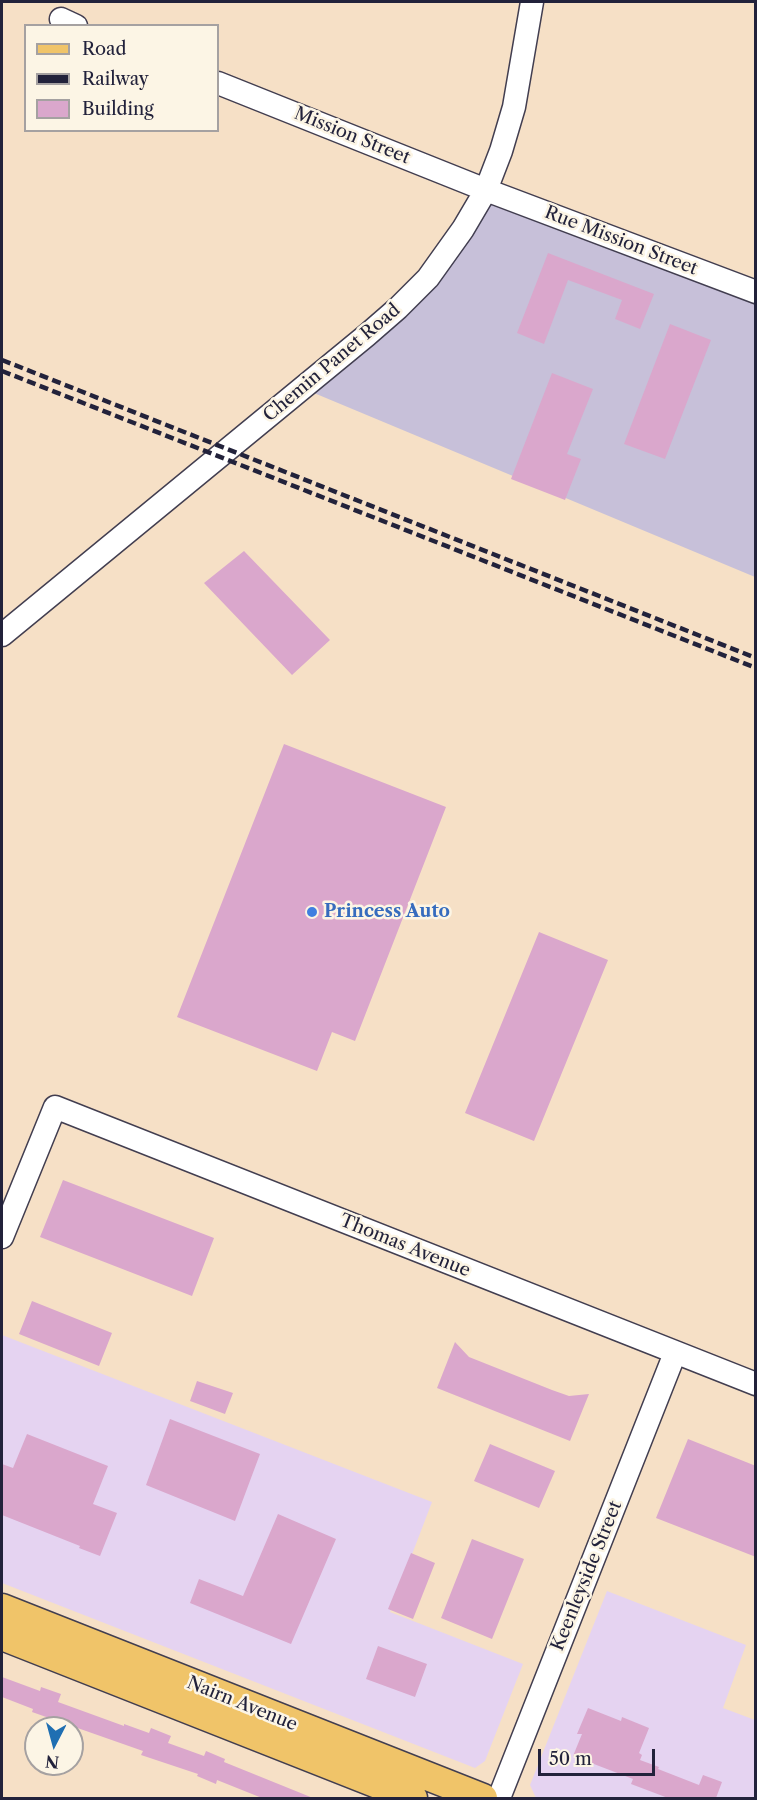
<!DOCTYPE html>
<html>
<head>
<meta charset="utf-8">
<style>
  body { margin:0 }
  #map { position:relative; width:757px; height:1800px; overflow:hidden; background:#f6e0c6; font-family:"Libre Caslon Text",serif }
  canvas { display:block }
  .frame { position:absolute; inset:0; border:3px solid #22223b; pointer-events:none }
  .legend { position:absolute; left:24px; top:24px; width:195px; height:108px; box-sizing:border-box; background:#fcf5e5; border:2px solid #a5a1a1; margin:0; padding:8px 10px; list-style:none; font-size:18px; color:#22223b }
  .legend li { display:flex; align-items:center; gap:12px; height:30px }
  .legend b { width:30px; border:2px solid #a5a1a1 }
  .north { position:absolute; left:24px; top:1716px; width:60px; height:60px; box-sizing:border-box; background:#fcf5e5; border:2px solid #a5a1a1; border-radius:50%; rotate:186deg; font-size:16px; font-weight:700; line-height:24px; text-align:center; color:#22223b }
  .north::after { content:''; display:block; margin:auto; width:21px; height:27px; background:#1f6fb2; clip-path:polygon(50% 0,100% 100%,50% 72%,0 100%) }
  .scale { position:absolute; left:538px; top:1749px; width:117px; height:27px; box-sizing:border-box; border:3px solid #22223b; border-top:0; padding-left:8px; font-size:18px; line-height:21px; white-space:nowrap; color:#22223b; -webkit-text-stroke:4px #fcf5e5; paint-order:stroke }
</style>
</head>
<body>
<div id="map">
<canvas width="757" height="1800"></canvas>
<div class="frame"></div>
<ul class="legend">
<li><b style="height:8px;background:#f0c469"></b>Road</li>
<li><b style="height:8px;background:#22223b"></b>Railway</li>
<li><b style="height:16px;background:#daa7cc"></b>Building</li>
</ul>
<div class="north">N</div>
<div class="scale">50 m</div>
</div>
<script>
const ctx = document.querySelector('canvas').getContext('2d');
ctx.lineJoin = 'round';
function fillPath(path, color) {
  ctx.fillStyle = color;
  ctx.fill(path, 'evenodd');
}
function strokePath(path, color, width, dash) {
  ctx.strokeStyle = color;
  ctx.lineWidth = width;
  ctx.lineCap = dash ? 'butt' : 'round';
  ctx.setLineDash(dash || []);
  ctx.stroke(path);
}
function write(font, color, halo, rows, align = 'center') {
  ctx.font = font + ' "Libre Caslon Text",serif';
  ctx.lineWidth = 5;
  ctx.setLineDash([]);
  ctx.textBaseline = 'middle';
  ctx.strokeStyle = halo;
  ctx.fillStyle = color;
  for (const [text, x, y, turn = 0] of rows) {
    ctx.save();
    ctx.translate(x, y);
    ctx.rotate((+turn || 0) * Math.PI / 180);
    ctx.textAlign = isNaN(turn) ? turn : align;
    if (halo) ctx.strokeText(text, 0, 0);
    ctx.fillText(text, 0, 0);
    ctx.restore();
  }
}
const built = new Path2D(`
  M2,1335L432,1502L390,1612L523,1664L485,1761L475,1768L2,1583Z
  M607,1591L746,1645L723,1708L755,1720V1798H536L530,1785Z`);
const industrial = new Path2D(`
  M486,190L755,292V577L302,388L367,335Z`);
const building = new Path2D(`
  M548,253L654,294L640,329L615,319L622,300L568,280L544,344L517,333Z
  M670,324L711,340L665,459L624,444Z
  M552,373L593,389L567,454L581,459L565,500L511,479Z
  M244,551L330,640L292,675L204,583Z
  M284,744L446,807L355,1041L332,1032L317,1071L177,1017Z
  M539,932L608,960L534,1141L465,1113Z
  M63,1180L214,1238L192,1296L40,1237Z
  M32,1301L112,1333L99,1366L19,1334Z
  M455,1342L469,1357L552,1390L569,1396L589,1394L570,1441L437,1388Z
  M197,1381L233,1393L225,1414L190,1401Z
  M170,1419L260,1454L235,1521L146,1485Z
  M27,1434L108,1466L93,1504L117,1513L100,1556L79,1548L80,1546L2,1515V1464L13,1468Z
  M688,1439L756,1466V1557L656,1518Z
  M490,1444L555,1471L539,1508L474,1481Z
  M278,1514L336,1539L291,1644L190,1603L199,1579L243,1596Z
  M472,1539L524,1559L492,1639L441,1618Z
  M411,1553L435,1563L413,1619L388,1609Z
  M378,1646L427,1664L415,1697L366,1679Z
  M2,1677L40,1691L41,1687L61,1694L58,1702L124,1726V1724L149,1733L151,1728L171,1736L168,1743L204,1756L206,1751L225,1759L224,1762L313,1798H262L217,1780L216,1784L197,1776L198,1774L141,1755L143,1751L32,1712L33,1709L2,1697Z
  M588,1708L621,1721L622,1717L649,1728L639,1753L642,1755L640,1760L659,1767L658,1769L699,1785L703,1775L722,1782L716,1798H668L631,1784L633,1779L573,1756L582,1734H577Z`);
const minor = new Path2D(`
  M61,19L76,26
  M218,83L486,190L756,292
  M2,635L367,335L398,308L428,278L463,229L486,190L501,151L514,107L532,2
  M2,1237L55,1107L756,1384
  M499,1798L675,1353`);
const major = new Path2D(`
  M2,1608L483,1798
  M2,1636L413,1798`);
const rail = new Path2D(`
  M2,360L756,658
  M2,371L756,668`);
const markers = [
  [312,912,6,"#3f7fe0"]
];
const streetNames = [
  ["Mission Street",352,136,22],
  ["Rue Mission Street",621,241,21],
  ["Chemin Panet Road",332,363,-40],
  ["Thomas Avenue",405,1246,22],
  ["Keenleyside Street",587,1576,-68],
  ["Nairn Avenue",242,1704,22]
];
const shopNames = [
  ["Princess Auto",324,912]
];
fillPath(built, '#e5d3f1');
fillPath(industrial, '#c7c0d9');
fillPath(building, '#daa7cc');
strokePath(minor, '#423e50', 25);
strokePath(major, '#423e50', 31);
strokePath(minor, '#fff', 22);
strokePath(major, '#f0c469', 28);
strokePath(rail, '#22223b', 4.5, [9, 4.5]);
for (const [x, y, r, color] of markers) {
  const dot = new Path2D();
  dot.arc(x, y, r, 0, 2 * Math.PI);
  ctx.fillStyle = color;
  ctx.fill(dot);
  strokePath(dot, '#fcf5e5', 2);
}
write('18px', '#22223b', '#fcf5e5', streetNames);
write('bold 18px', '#366cbe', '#fcf5e5', shopNames, 'left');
</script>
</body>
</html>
